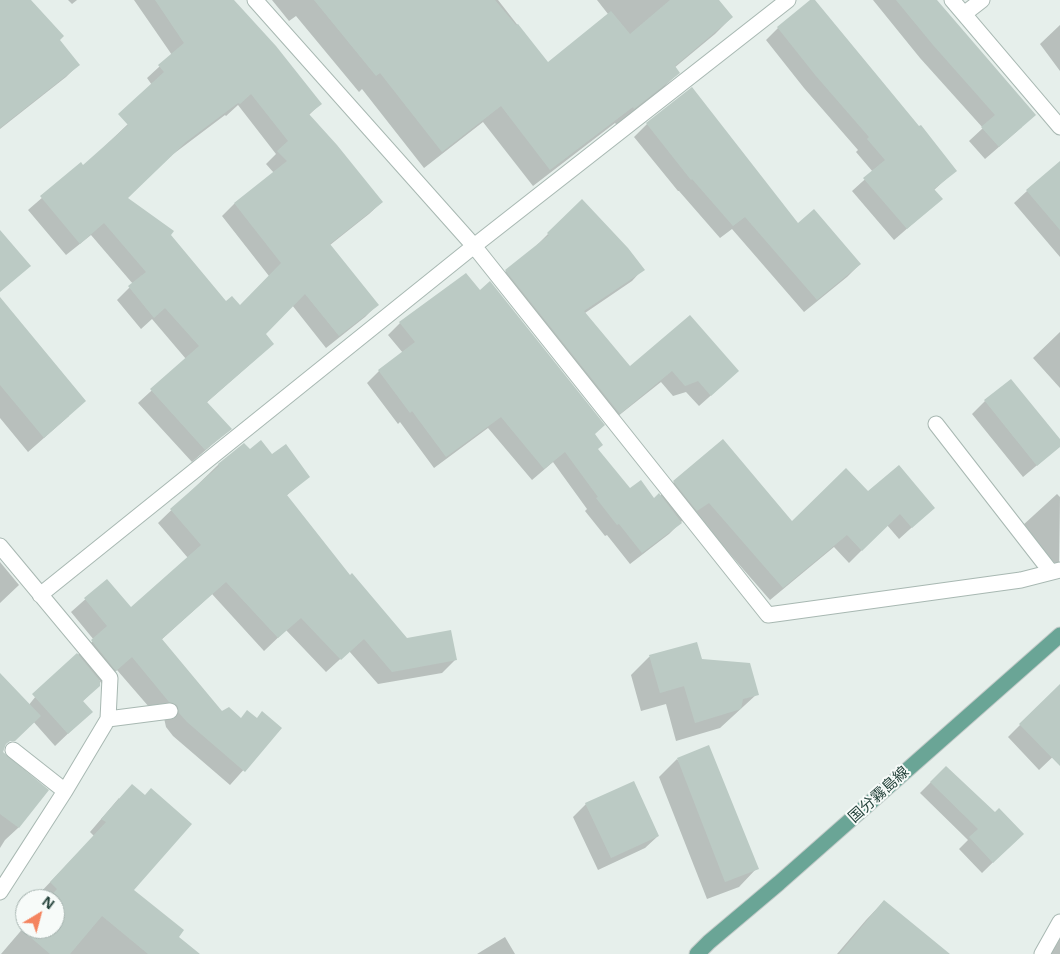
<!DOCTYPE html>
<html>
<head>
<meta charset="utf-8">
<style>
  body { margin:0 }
  #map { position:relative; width:1060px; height:954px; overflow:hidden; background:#e6efeb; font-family:"Noto Sans",sans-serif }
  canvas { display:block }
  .north { position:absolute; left:15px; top:889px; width:50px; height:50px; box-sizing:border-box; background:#f7fbf9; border:1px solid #a3b1ad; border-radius:50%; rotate:37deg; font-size:14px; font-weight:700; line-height:20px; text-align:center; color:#24423a }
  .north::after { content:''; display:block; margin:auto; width:18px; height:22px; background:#f4845f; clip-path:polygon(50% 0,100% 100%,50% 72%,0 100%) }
</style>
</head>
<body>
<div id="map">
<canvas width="1060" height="954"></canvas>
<div class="north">N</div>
</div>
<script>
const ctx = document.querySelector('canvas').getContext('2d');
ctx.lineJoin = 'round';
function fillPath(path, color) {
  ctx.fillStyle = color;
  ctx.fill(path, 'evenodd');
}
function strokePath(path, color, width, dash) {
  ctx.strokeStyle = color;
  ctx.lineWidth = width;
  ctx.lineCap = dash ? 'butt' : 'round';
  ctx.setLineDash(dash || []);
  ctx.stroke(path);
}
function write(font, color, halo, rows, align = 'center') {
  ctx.font = font + ' "Noto Sans","Noto Sans JP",sans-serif';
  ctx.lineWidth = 4;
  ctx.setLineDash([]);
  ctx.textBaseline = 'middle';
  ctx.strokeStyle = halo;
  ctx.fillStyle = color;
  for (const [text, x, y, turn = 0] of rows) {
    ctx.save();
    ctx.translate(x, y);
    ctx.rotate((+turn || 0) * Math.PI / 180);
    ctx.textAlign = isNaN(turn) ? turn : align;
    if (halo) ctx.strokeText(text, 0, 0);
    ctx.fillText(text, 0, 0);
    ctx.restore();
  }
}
const shadow = new Path2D(`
  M0,0H29L78,65L66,77L0,129Z
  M68,0H77L72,4Z
  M134,0H221L320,104L309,115L382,202L369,214L330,245L377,305L365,317L326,348L292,305L264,334L273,344L206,403L230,429L192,462L138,403L186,359L152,319L141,329L117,300L133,284L91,235L66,255L28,210L81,164L83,167L128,124L152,85L147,78L172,55ZM238,105L276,154L266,164L274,173L234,204L222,216L269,276L240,307L226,303L169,235L126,198L172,155L225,115L226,116Z
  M272,0H498L548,64L608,14L597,0H717L732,17L715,34L674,68L678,73L661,90L617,125L615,123L533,186L483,122L424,168L362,89L359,92L296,16L289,21Z
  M812,0L955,171L934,190L941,199L894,240L852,191L873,172L856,152L858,150L804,88L766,40L778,28Z
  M873,0H936L1022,127L985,159L969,141L983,128L920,58Z
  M1060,25V71L1040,44Z
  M691,89L798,224L860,264L847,277L804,312L732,229L720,238L679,191H678L634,137L647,124Z
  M1060,181V257L1014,203L1027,191Z
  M548,234L643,269L632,281L585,313L630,367L690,316L726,382L699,406L686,392L673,396L661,382L608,424L495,282L506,271L538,246L537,245Z
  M465,275L594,435L597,450L630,490L654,500L660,496L674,482L792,523L868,493L920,520L899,539L887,525L849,563L834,547L770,600L695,514L684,523L682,521L669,534L630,564L607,535L605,536L585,511L587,509L553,462L532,480L488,428L434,468L400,422L398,424L367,383L379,371L403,353L388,335L400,323Z
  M0,299L69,416L28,452L0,418Z
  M1060,332V388L1033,358Z
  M1011,380L1060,441V446L1023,477L972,414L985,401Z
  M244,445L250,451L272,456L308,477L286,496L350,577L407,640L455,660L442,673L378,684L349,651L326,672L286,630L264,651L212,594L161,640L222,712L240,719H256L280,729L230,785L173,736L166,727L164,718L156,715L117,670L102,684L99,680V685L82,702L78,724L55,746L24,711L44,686L94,640L71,612L107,580L130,609L188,558L158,523L218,465Z
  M1057,494L1060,497L1059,568L1022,526Z
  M0,562L19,585L0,603Z
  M696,643L701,660L757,694L720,728L676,741L666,704L641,711L631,675L649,657Z
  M1051,694L1060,703V750L1039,770L1008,737Z
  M677,759L757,868L739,887L707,899L659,777Z
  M946,767L995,814L1022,834L982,873L959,849L968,840L920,793Z
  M0,780L47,790L18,828L5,840L0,848Z
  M119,798L132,890L177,937L198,954H1L25,926V929H55V899H42L38,895L94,836L90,832Z
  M586,804L658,836L645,848L598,870L573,817Z
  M884,901L948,954H837L866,920Z
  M1060,936V954H1049Z
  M505,937L515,954H477Z`);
const building = new Path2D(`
  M0,0H31L64,36L60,40L80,65L0,128Z
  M155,0H234L276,46L322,104L309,114L337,145L383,202L330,244L379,305L339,336L305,294L266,334L274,344L207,402L232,429L205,450L150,389L199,346L165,308L154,318L128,286L146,272L104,223L80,244L40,196L81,162L83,165L128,125L118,114L164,72L158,65L184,43ZM251,94L288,141L277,151L287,161L234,203L281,263L240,305L232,296L226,301L171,235L174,231L128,198L186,142L238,103L240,104Z
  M314,0H495L516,25L518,24L548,62L611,11L630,34L670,0H719L733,17L675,66L680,73L634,109L633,107L550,170L501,106L442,152L380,73L376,76Z
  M810,0H815L919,126L921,125L957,171L934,189L943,199L907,229L863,178L885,160L867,139L869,137L816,76L777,27Z
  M896,0H937L1036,115L999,147L981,127L995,115L933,45Z
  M692,87L798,223L814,209L861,264L817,300L745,217L733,226L692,179L691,180L646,123Z
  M1060,161V230L1026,190Z
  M582,199L628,248L645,270L584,311L630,366L690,315L739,371L711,396L698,381L685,386L672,371L620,414L505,270L549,235L547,233Z
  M0,230L31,266L0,292Z
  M466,273L480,290L490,281L605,425L595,434L603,445L598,449L630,488L641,480L654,498L659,493L682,523L642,553L619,524L617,525L596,498L598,497L565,452L544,469L501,417L446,457L412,411L410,413L378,370L415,342L399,322Z
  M0,297L86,401L44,438L0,385Z
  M1011,379L1060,439V447L1037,466L984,400Z
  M723,439L792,521L846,468L868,491L899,465L935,508L912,528L900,514L862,551L847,535L783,588L709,503L697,511L673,481Z
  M261,440L272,454L286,444L310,477L287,495L350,575L352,573L407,638L451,630L457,660L392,672L364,639L341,660L301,618L278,638L226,582L162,639L222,711L229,707L241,718L247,710L257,718L262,711L282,728L245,772L187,722L179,713L177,705L169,702L132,657L116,671L91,640L107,626L84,598L107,579L131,607L201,545L170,509L219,466L218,464L244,443L250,449Z
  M697,642L702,659L750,663L759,695L743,699L741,709L695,723L684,686L660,693L649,655Z
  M77,653L100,681V686L83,701L93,712L68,734L32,694Z
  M0,673L41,716L15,741H10L6,744L3,752L49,790L19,828L0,814Z
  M1060,684V766L1019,724Z
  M709,745L759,869L725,882L677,758Z
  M946,766L995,812L999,808L1024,834L993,863L969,837L978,829L930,782Z
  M634,781L659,836L611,858L585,803Z
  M132,784L145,795L151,788L192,824L134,890L184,930L179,937L200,954H148L102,916L70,954H50L22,930L25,926V929H55V899H48L57,889L50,882L106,822L101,819Z
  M884,900L950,954H839Z`);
const minor = new Path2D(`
  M255,0L474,246L768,615L1021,580L1060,570
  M952,0L1060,127
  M964,14L982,0
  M936,424L1051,572
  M0,546L110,678L108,719L65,791L0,892
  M40,595L474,246L788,0
  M108,719L170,711
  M13,750L65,791
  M1042,954L1060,922`);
const major = new Path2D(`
  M697,954L709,942L779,883L1060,635`);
const streetNames = [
  ["国分霧島線",879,795,-42]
];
fillPath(shadow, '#0003');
fillPath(building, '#bbcac4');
strokePath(minor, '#a8b8b2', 17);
strokePath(major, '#c2cac8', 17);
strokePath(minor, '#fff', 15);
strokePath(major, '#6aa596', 15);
write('15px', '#24423a', '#f7fbf9', streetNames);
</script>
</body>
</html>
